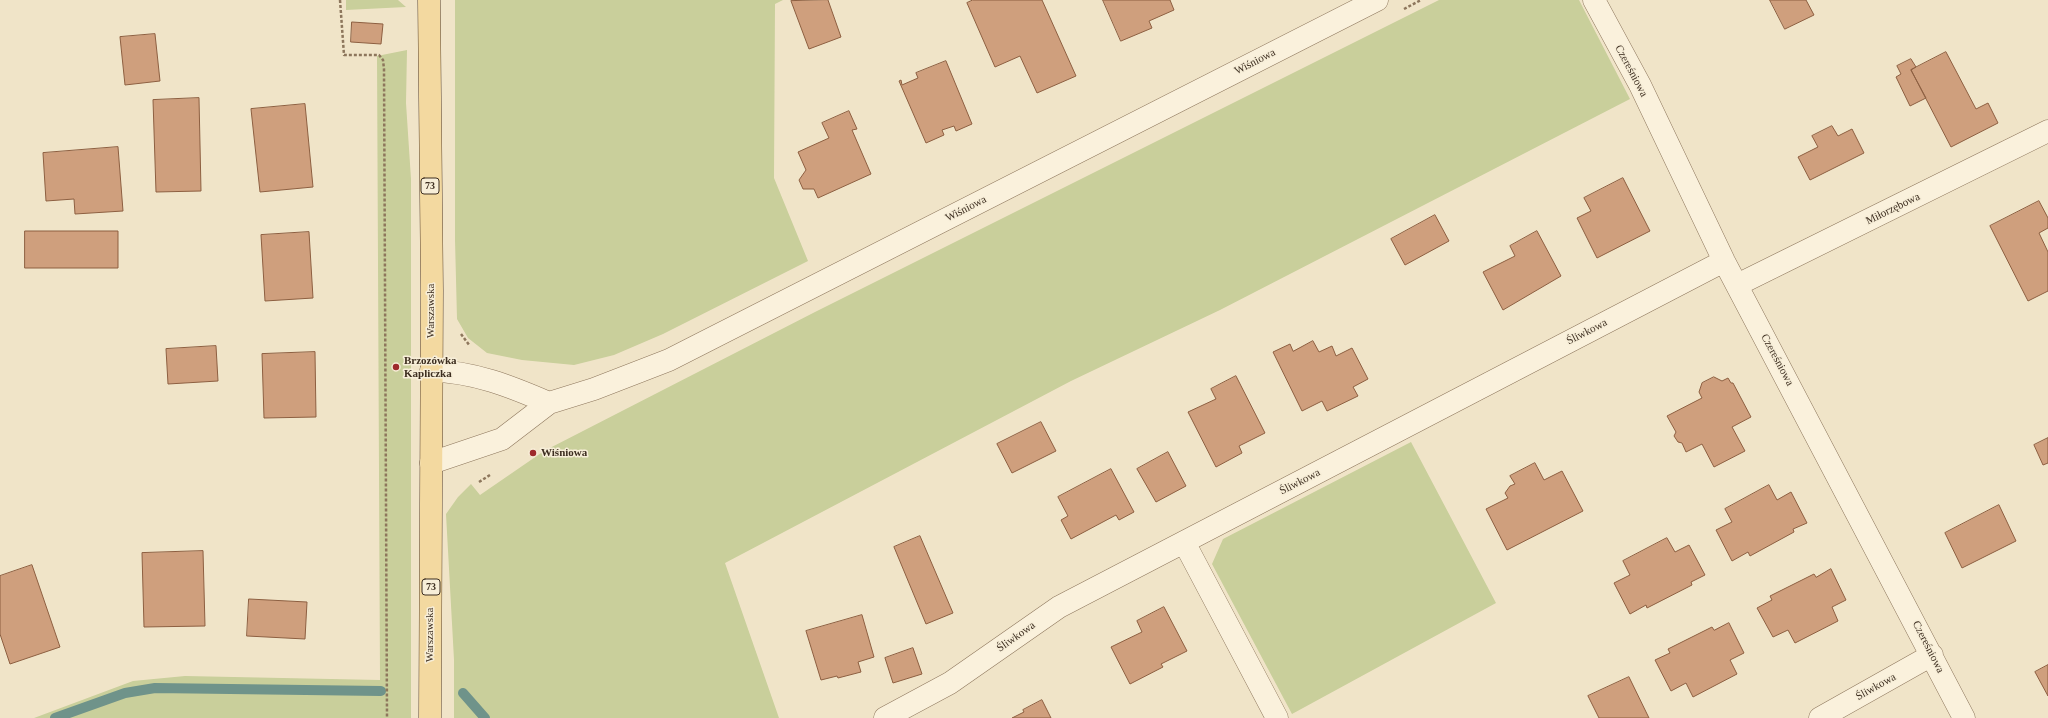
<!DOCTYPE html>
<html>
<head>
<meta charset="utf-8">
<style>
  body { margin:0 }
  canvas { display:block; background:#f0e4c8 }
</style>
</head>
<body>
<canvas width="2048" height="718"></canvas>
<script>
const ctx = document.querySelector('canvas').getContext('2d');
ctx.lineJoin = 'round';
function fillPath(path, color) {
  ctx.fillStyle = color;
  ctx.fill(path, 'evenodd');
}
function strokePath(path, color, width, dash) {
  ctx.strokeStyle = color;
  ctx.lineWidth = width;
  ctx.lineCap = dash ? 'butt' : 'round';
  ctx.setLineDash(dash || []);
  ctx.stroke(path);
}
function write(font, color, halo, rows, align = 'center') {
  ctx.font = font + ' "Times New Roman",serif';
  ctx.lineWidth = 3;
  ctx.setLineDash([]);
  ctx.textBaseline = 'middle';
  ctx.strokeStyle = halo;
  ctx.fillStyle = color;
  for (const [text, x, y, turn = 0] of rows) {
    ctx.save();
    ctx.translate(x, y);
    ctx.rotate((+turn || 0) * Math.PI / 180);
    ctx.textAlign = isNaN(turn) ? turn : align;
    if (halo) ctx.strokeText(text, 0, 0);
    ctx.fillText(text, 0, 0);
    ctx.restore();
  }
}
const green = new Path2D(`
  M346,0H398L406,7L346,10Z
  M455,0H783L775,4L774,178L808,261L663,334L614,355L574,365L522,360L487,353L468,338L457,319L455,240Z
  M1439,0H1579L1630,99L1220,310L1071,381L725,563L779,718H454V660L446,514L458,497L471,484L480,495L544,451L815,312Z
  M407,50L406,103L411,179V718H34L133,681L185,676L380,680L377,56Z
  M1411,442L1496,603L1292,714L1212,564L1223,539Z`);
const stream = new Path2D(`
  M463,693L485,718
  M55,718L125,693L155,688L381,691`);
const building = new Path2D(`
  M828,0L841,37L809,49L791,1Z
  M973,0H1042L1076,76L1037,93L1020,56L995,67L967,3Z
  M1103,0H1170L1174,10L1149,21L1152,28L1121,41Z
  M1770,0H1806L1814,15L1785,29Z
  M352,22L383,24L381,44L351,42Z
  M155,34L160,81L125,85L120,37Z
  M1946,52L1976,109L1988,103L1998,123L1951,147L1911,70Z
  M1911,59L1916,67L1911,70L1926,98L1910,106L1896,77L1901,74L1897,66Z
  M946,61L972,124L956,131L954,126L942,130L944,135L926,143L899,81L901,80L902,85L918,78L916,73Z
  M199,98L201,191L156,192L153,100Z
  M305,104L313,187L260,192L251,109Z
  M849,111L857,129L852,130L871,174L818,198L814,189H803L799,180L806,170L798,152L829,138L822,123Z
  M1832,126L1838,136L1852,129L1864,153L1810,180L1798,157L1818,147L1812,136Z
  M118,147L123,211L75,214L74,199L46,201L43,153Z
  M1623,178L1650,231L1597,258L1577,218L1591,211L1584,198Z
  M2039,201L2048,218V228L2039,233L2048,252V291L2028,301L1990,226Z
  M1435,215L1449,241L1405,265L1391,239Z
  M25,231H118V268H25Z
  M1537,231L1561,276L1503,310L1483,272L1515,256L1510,246Z
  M309,232L313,298L265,301L261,235Z
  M1313,341L1319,352L1332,346L1336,356L1352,348L1368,379L1353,387L1358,396L1327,411L1322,401L1302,411L1273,352L1290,344L1293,351Z
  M216,346L218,381L168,384L166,349Z
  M315,352L316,417L264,418L262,354Z
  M1236,376L1265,433L1239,446L1242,453L1216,467L1188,412L1216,399L1211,389Z
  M1714,377L1722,381L1728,378L1731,383H1733L1751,417L1732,427L1745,451L1714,467L1702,444L1686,452L1682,443L1678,442L1674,436L1676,432L1667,416L1702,398L1699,392L1702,383Z
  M1041,422L1056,451L1012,473L997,444Z
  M2048,438V463L2043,465L2034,445Z
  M1168,452L1186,486L1156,502L1137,469Z
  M1535,463L1544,480L1562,471L1583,511L1507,550L1486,509L1508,498L1505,493L1510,486L1515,484L1510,476Z
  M1111,469L1134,512L1119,520L1116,515L1071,539L1061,520L1068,516L1058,497Z
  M1769,485L1777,500L1791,492L1807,523L1793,529L1794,532L1750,556L1748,552L1732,561L1716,530L1732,522L1725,509Z
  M1999,505L2016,541L1962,568L1945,533Z
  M920,536L953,613L926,624L894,547Z
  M1667,538L1675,552L1689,545L1705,575L1691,582L1692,585L1647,608L1646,605L1630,614L1614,583L1630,575L1623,561Z
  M203,551L205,626L144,627L142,553Z
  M32,565L60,647L10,664L0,634V576Z
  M1831,569L1846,600L1832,607L1838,621L1795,643L1788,630L1773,637L1757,608L1772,600L1770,596L1814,574L1816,577Z
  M249,599L307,602L305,639L247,636Z
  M1164,607L1187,651L1161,664L1163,667L1130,684L1111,647L1142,632L1137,621Z
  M862,615L874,657L858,662L861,672L838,678L837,676L821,680L806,631Z
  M1729,623L1744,653L1730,660L1737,674L1693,697L1686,683L1671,691L1655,660L1670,653L1668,649L1712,627L1714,630Z
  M913,648L922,674L893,683L885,658Z
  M2048,665V696L2035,672Z
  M1629,677L1649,718H1599L1588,696Z
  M1042,700L1051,718H1012L1024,712L1023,710Z`);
const path = new Path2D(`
  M340,0L344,55H379L383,60L384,69L387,718
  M1404,9L1421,0
  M461,334L470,346
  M479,482L490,475`);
const minor = new Path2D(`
  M1594,0L1640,85L1724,261L1964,718
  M1737,285L2048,131
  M431,371C473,371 512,387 549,403
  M431,463L502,439L549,403L594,389L669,360L1377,0
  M1184,542L1277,718
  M885,718L950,683L1059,607L1724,261
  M1820,718L1932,655`);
const major = new Path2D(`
  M429,0L432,290L430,718`);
const markers = [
  [396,367,4,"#9e2a2b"],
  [533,453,4,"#9e2a2b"]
];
const shields = [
  [430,186,18],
  [431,587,18]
];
const shieldNames = [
  ["73",430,186],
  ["73",431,587]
];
const streetNames = [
  ["Wiśniowa",1255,62,-27],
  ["Czereśniowa",1631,71,62],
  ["Wiśniowa",966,209,-27],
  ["Miłorzębowa",1893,209,-26],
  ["Warszawska",431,311,-90],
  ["Śliwkowa",1587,332,-27],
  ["Czereśniowa",1777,360,62],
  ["Śliwkowa",1300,482,-27],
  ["Warszawska",430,635,-90],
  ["Śliwkowa",1016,637,-35],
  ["Czereśniowa",1928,647,63],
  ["Śliwkowa",1876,687,-29]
];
const poiNames = [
  ["Brzozówka",404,361],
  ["Kapliczka",404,374],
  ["Wiśniowa",541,453]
];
fillPath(green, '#c9cf9b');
strokePath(stream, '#6f938a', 10);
fillPath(building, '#cf9f7d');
strokePath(building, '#8d5f41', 1);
strokePath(minor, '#8d765c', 23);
strokePath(major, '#5b4430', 23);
strokePath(path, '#8d765c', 2.5, [3, 2]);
strokePath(minor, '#faf1dc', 22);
strokePath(major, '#f3d9a0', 22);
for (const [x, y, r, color] of markers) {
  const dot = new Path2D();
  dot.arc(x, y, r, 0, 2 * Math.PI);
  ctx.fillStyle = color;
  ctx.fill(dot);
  strokePath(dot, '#f7eed8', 1.5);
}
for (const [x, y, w] of shields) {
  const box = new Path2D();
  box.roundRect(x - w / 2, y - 8, w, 16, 3);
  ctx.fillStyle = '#f7eed8';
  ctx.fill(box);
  strokePath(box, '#3d2e20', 1);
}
write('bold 10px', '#3d2e20', null, shieldNames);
write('11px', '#3d2e20', '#f7eed8', streetNames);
write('bold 11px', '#3d2e20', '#f7eed8', poiNames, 'left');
</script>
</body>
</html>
